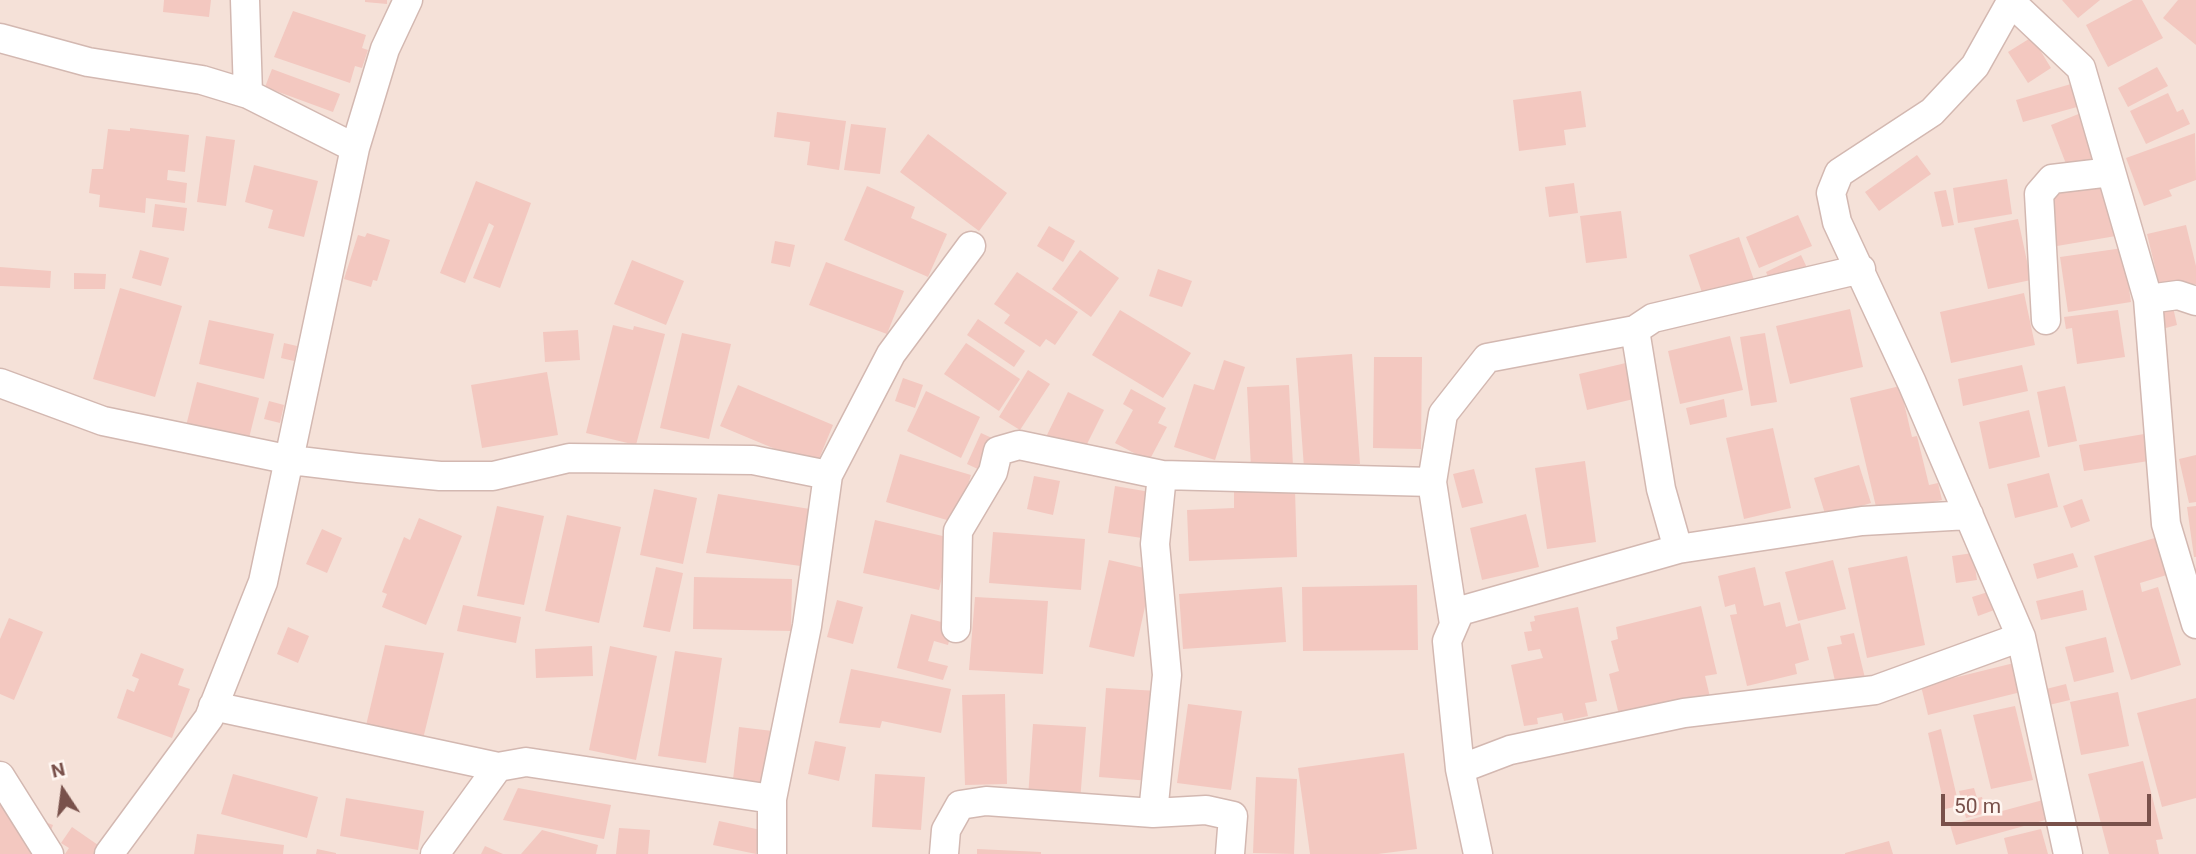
<!DOCTYPE html>
<html>
<head>
<meta charset="utf-8">
<style>
  body { margin:0 }
  #map { position:relative; width:2196px; height:854px; overflow:hidden; background:#fdf1ea; font-family:Roboto,sans-serif }
  canvas { display:block }
  .north { position:absolute; left:28px; top:756px; width:70px; height:70px; -webkit-text-stroke:5px #fff6f1; paint-order:stroke; rotate:347deg; font-size:19px; font-weight:700; line-height:28px; text-align:center; color:#79514b }
  .north::after { content:''; display:block; margin:auto; width:24px; height:32px; background:#79514b; clip-path:polygon(50% 0,100% 100%,50% 72%,0 100%) }
  .scale { position:absolute; left:1941px; top:794px; width:210px; height:32px; box-sizing:border-box; border:4px solid #79514b; border-top:0; padding-left:9px; font-size:21px; line-height:24px; white-space:nowrap; color:#79514b; -webkit-text-stroke:5px #fff6f1; paint-order:stroke }
</style>
</head>
<body>
<div id="map">
<canvas width="2196" height="854"></canvas>
<div class="north">N</div>
<div class="scale">50 m</div>
</div>
<script>
const ctx = document.querySelector('canvas').getContext('2d');
ctx.lineJoin = 'round';
function fillPath(path, color) {
  ctx.fillStyle = color;
  ctx.fill(path, 'evenodd');
}
function strokePath(path, color, width, dash) {
  ctx.strokeStyle = color;
  ctx.lineWidth = width;
  ctx.lineCap = dash ? 'butt' : 'round';
  ctx.setLineDash(dash || []);
  ctx.stroke(path);
}
const residential = new Path2D(`
  M0,0H2196V854H0Z`);
const building = new Path2D(`
  M164,0H211L209,17L163,12Z
  M365,0H387V4L365,2Z
  M2062,0H2100L2078,18Z
  M2133,0H2142L2163,38L2108,67L2086,25Z
  M2178,0H2196V45L2163,18Z
  M293,11L366,35L362,48L368,50L362,68L355,66L350,83L274,57Z
  M2032,37L2051,68L2028,83L2008,52Z
  M2157,67L2168,86L2128,107L2118,88Z
  M272,69L340,94L333,112L265,87Z
  M2071,84L2077,107L2023,122L2016,100Z
  M1581,91L1586,127L1564,130L1566,145L1519,151L1513,100Z
  M2168,93L2177,112L2183,109L2190,124L2146,144L2130,111Z
  M777,112L846,121L839,170L807,165L810,142L774,137Z
  M2081,113L2098,158L2068,169L2051,125Z
  M851,124L886,128L880,174L844,170Z
  M130,128L189,135L185,172L168,170L167,180L187,183L185,203L146,198L145,213L99,207L100,195L89,193L92,169H103L108,129L130,131Z
  M2195,133L2196,180L2169,190L2172,196L2144,206L2126,158Z
  M928,134L1007,193L979,231L900,172Z
  M206,136L235,140L226,206L197,202Z
  M1917,155L1931,174L1879,211L1865,192Z
  M254,165L318,181L304,237L268,228L273,210L245,202Z
  M2007,179L2012,214L1958,223L1953,188Z
  M476,181L531,203L500,288L473,278L494,226L489,223L465,283L440,273Z
  M2108,182L2116,236L2057,246L2048,191Z
  M1574,183L1578,213L1549,217L1545,187Z
  M867,186L915,207L911,218L947,234L928,277L844,240Z
  M1946,190L1954,225L1942,227L1934,192Z
  M155,204L187,208L184,231L152,227Z
  M1621,211L1627,258L1586,263L1580,216Z
  M1798,215L1812,246L1759,268L1746,237Z
  M2018,219L2031,280L1988,289L1974,228Z
  M2186,225L2196,266V284L2161,292L2147,234Z
  M1049,226L1075,241L1063,262L1037,246Z
  M367,233L390,240L377,281L373,280L371,287L344,279L358,235L365,237Z
  M1739,237L1755,283L1705,301L1689,255Z
  M775,241L795,245L790,267L771,263Z
  M2123,248L2131,302L2068,312L2060,257Z
  M140,250L169,258L161,286L132,278Z
  M1080,250L1119,278L1091,317L1052,289Z
  M1801,255L1809,272L1773,288L1766,272Z
  M632,260L684,281L666,325L614,304Z
  M826,262L904,291L887,334L809,305Z
  M0,267L51,271L50,288L0,286Z
  M1158,269L1192,281L1182,307L1149,296Z
  M1017,272L1078,312L1055,345L1046,339L1040,347L1004,323L1010,315L994,304Z
  M74,273L106,274L105,289H74Z
  M120,288L182,306L155,397L93,379Z
  M2024,293L2035,345L1951,363L1940,312Z
  M2171,298L2177,325L2162,329L2155,302Z
  M1850,309L1863,367L1790,384L1776,326Z
  M1120,310L1191,353L1163,398L1092,355Z
  M2118,310L2125,357L2077,364L2072,328L2066,329L2064,317Z
  M978,319L1025,351L1014,367L967,335Z
  M209,320L274,334L264,379L199,364Z
  M613,325L633,330L634,326L665,334L636,445L586,433Z
  M578,330L580,360L545,362L543,332Z
  M682,333L731,344L709,439L660,428Z
  M1765,333L1777,402L1751,406L1740,337Z
  M1730,336L1743,390L1680,404L1668,351Z
  M284,343L297,346L294,361L281,358Z
  M966,343L1020,379L999,411L944,374Z
  M1352,354L1360,464L1304,468L1296,358Z
  M1374,357H1422L1421,449L1373,448Z
  M1224,360L1245,367L1215,460L1174,447L1194,384L1214,390Z
  M1630,362L1638,398L1587,410L1579,374Z
  M2022,365L2028,391L1963,406L1958,379Z
  M1028,370L1050,384L1020,430L999,417Z
  M547,372L558,435L482,448L471,385Z
  M903,378L923,385L915,408L895,401Z
  M197,382L259,398L248,442L186,426Z
  M738,385L833,425L816,466L720,426Z
  M1289,385L1293,466L1251,468L1247,387Z
  M1900,386L1912,437L1917,436L1929,485L1938,483L1942,500L1878,515L1850,398Z
  M2065,386L2077,441L2048,447L2037,392Z
  M1131,389L1166,408L1158,423L1167,427L1149,461L1115,443L1133,410L1123,404Z
  M926,391L980,417L961,458L907,431Z
  M1068,392L1104,410L1082,454L1046,437Z
  M1724,399L1727,417L1690,425L1686,408Z
  M269,401L284,405L280,423L264,419Z
  M2029,410L2040,457L1989,469L1979,422Z
  M1773,428L1791,508L1744,519L1726,438Z
  M981,433L994,439L980,470L967,464Z
  M2150,433L2155,460L2084,471L2079,445Z
  M900,454L971,475L957,523L886,502Z
  M2196,455V502L2189,503L2179,459Z
  M1585,461L1596,542L1547,549L1535,468Z
  M1859,465L1871,503L1826,517L1814,478Z
  M1474,469L1483,503L1462,508L1453,474Z
  M2049,473L2058,507L2015,518L2007,484Z
  M1034,476L1060,481L1053,515L1027,509Z
  M1115,486L1156,493L1149,539L1108,533Z
  M654,489L697,498L683,564L640,555Z
  M1295,490L1297,557L1189,561L1187,510L1234,508V492Z
  M718,494L816,510L808,567L706,553Z
  M2082,499L2090,521L2071,528L2063,506Z
  M497,506L544,516L524,605L477,596Z
  M2196,506V557H2194L2187,507Z
  M1526,514L1539,567L1482,580L1470,528Z
  M567,515L621,527L599,623L545,611Z
  M419,518L462,536L426,625L382,607L387,594L382,592L404,537L410,540Z
  M875,520L951,538L939,590L863,573Z
  M322,529L342,538L327,573L306,564Z
  M993,532L1085,539L1081,590L989,583Z
  M2158,537L2170,574L2140,583L2142,592L2158,587L2181,665L2131,680L2094,556Z
  M1973,553L1977,580L1956,583L1952,556Z
  M2073,553L2078,567L2037,579L2033,564Z
  M1907,556L1925,645L1867,658L1848,568Z
  M1109,560L1153,570L1134,657L1089,647Z
  M1833,560L1846,609L1798,621L1785,572Z
  M656,567L683,573L670,632L643,627Z
  M1755,567L1764,606L1780,602L1786,627L1800,623L1809,660L1795,664L1797,674L1747,686L1730,615L1737,614L1735,604L1725,607L1718,576Z
  M694,577L792,579L791,631L693,629Z
  M1417,585L1418,650L1303,651L1302,587Z
  M1282,587L1286,642L1183,649L1179,594Z
  M2083,590L2087,610L2041,620L2036,601Z
  M1991,591L1997,609L1978,616L1972,597Z
  M975,597L1048,601L1043,674L969,670Z
  M837,600L863,607L853,644L827,637Z
  M463,605L521,617L516,643L457,631Z
  M1701,606L1717,674L1705,676L1710,697L1620,719L1609,674L1619,671L1611,641L1618,639L1616,627Z
  M1578,607L1597,701L1585,703L1588,716L1564,721L1562,713L1537,718L1538,724L1524,726L1511,665L1543,658L1540,649L1528,651L1524,632L1532,631L1530,622L1535,621L1534,616Z
  M911,614L953,625L948,645L934,641L928,661L948,666L943,680L897,668Z
  M9,618L43,632L14,700L0,694V639Z
  M288,627L309,636L298,663L277,654Z
  M1854,633L1865,678L1836,685L1827,647L1842,644L1840,636Z
  M2106,637L2114,672L2074,682L2065,647Z
  M385,645L444,653L421,747L364,734Z
  M592,646L593,676L536,678L535,649Z
  M610,646L657,656L636,760L589,750Z
  M675,651L722,658L706,763L658,756Z
  M141,653L184,669L178,685L190,689L172,738L117,718L127,689L134,692L139,679L132,676Z
  M2014,663L2021,692L1928,715L1921,686Z
  M851,669L951,689L941,733L882,721L880,728L839,723Z
  M2066,684L2070,700L2049,705L2046,689Z
  M1106,688L1158,691L1151,781L1099,777Z
  M2118,692L2129,746L2081,755L2070,702Z
  M1005,694L1007,784L965,785L962,695Z
  M2196,698V798L2162,807L2137,713Z
  M1188,704L1242,711L1231,790L1177,783Z
  M2015,706L2033,780L1991,789L1973,715Z
  M1033,724L1086,727L1080,801L1028,798Z
  M739,727L781,732L772,802L731,797Z
  M1941,729L1959,806L1945,809L1928,733Z
  M815,741L846,747L839,781L808,774Z
  M1404,753L1417,849L1378,854H1310L1298,768Z
  M2143,761L2163,839L2156,840L2159,854H2109L2088,774Z
  M233,774L318,797L307,838L221,814Z
  M875,774L925,777L921,830L872,827Z
  M1256,777L1297,779L1294,854L1253,853Z
  M518,788L611,805L604,839L503,820Z
  M1974,788L1977,798L1982,797L1986,813L1966,818L1959,791Z
  M346,798L424,811L418,850L340,836Z
  M2043,800L2049,819L1956,845L1950,825Z
  M0,805L53,825L42,854H0Z
  M719,821L761,830L756,854L713,845Z
  M72,827L111,854H65L69,848L61,843Z
  M619,828L650,830L648,854H616Z
  M2041,829L2048,854H2008L2004,838Z
  M542,830L598,845L596,854H521Z
  M197,834L284,845L283,854H194Z
  M1889,841L1893,854H1845V853Z
  M485,846L503,854H481Z
  M317,849L336,853V854H316Z
  M977,849L1041,852V854H977Z`);
const street = new Path2D(`
  M245,0L248,94
  M2012,0L1975,66L1932,112L1839,173L1831,193L1837,222L1912,383L2021,637L2068,854
  M2011,2L2081,68L2148,299L2166,524L2196,624
  M0,38L88,62L202,80L248,94L355,148
  M2148,299L2178,295L2196,301
  M2046,320L2039,194L2052,179L2111,172
  M1635,330L1661,489L1678,549
  M0,383L103,421L291,460L358,468L440,476H493L569,458L753,460L828,475
  M1454,624L1432,482L1443,414L1487,358L1635,330L1653,318L1861,269
  M956,628L958,531L993,472L998,451L1019,445L1162,475L1432,482
  M213,706L498,767
  M1460,769L1510,750L1684,713L1875,690L2021,637
  M0,776L49,854
  M1153,813L1167,675L1155,544L1162,475
  M109,854L209,718L263,582L355,148L385,49L408,0
  M435,854L498,767L526,762L772,799
  M772,854V799L807,626L828,475L891,354L971,246
  M944,854L946,830L960,805L986,801L1153,813L1206,810L1233,816L1230,854
  M1478,854L1460,769L1447,641L1460,611L1678,549L1862,521L1969,515`);
fillPath(residential, '#f5e1d8');
fillPath(building, '#f3c8c0');
strokePath(street, '#d3b8b1', 31);
strokePath(street, '#fff', 28);
</script>
</body>
</html>
